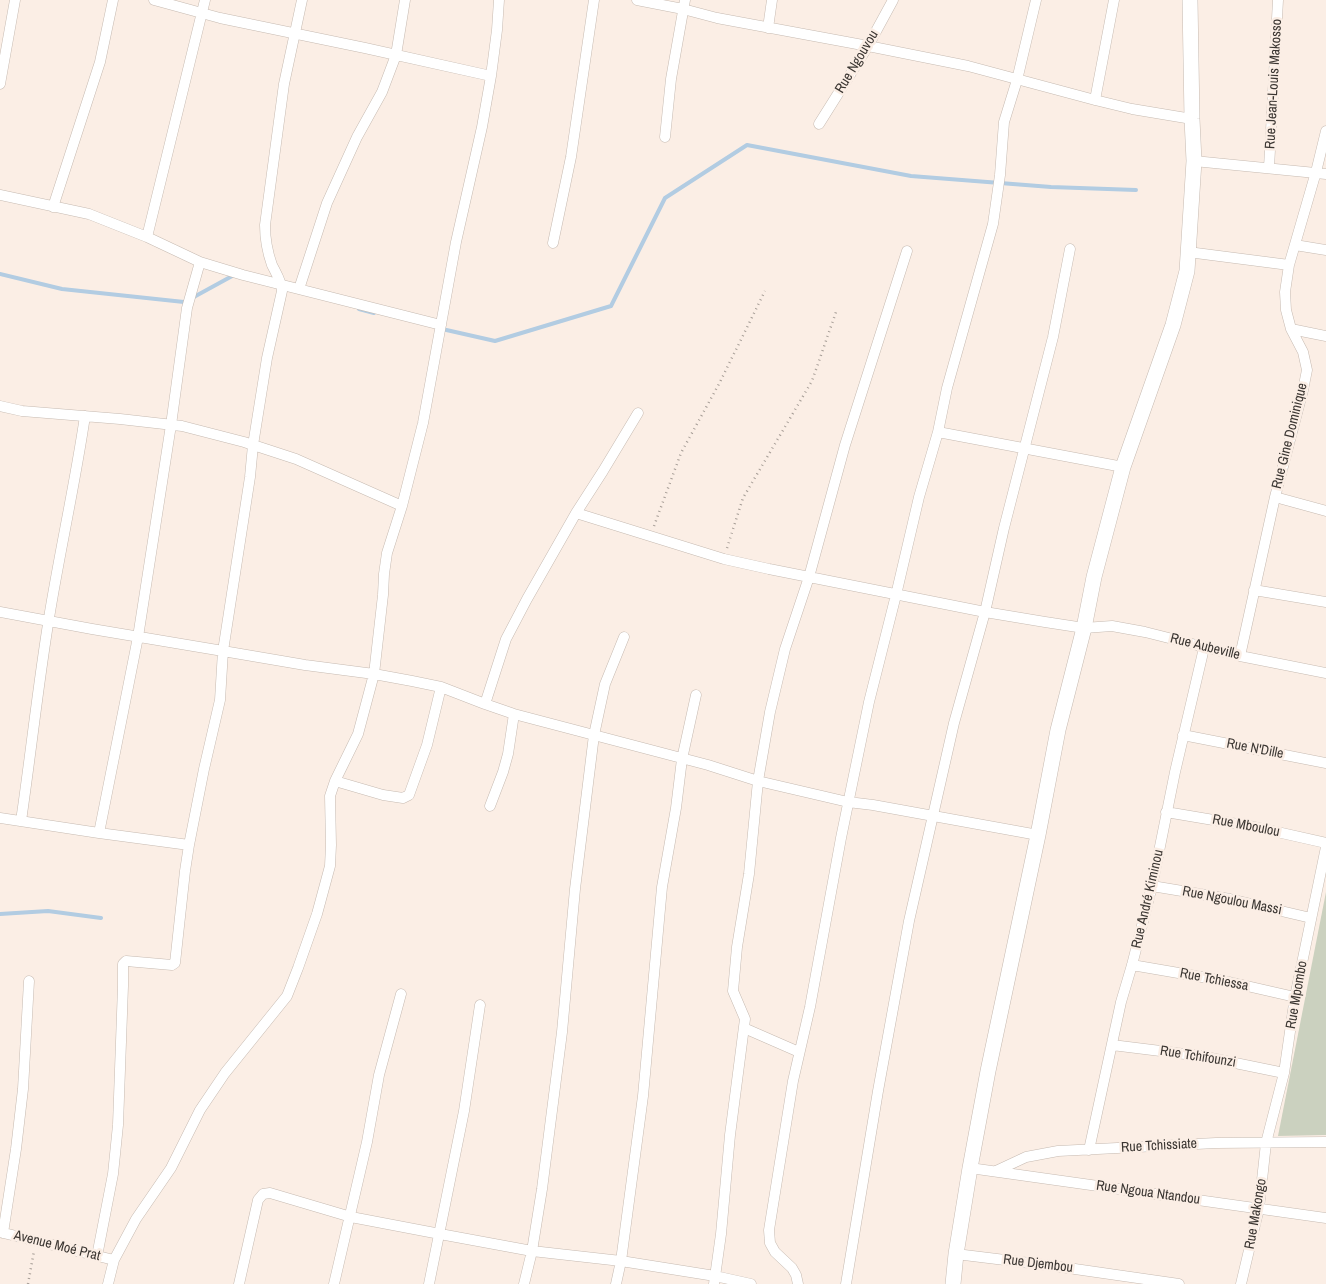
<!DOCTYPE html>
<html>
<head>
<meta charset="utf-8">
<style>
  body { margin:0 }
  canvas { display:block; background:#fbeee5 }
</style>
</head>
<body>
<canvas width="1326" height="1284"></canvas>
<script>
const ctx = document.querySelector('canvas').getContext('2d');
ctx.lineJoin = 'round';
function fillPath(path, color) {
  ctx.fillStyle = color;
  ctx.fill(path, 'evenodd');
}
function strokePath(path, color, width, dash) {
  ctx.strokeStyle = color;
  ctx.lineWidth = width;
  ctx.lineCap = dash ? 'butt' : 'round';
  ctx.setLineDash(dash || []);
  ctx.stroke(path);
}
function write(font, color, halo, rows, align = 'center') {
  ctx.font = font + ' "Archivo Narrow",sans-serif';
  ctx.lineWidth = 5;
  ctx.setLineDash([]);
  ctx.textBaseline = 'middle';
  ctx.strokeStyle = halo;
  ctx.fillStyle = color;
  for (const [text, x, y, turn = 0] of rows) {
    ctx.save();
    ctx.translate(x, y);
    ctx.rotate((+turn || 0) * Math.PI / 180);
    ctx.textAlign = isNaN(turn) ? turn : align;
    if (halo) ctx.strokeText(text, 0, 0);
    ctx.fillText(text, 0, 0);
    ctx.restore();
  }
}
const green = new Path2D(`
  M1326,892V1135L1278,1136Z`);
const stream = new Path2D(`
  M0,274L62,289L184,302L186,301
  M192,298L234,275
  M359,309L374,313
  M442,329L495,341L611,306L665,198L747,145L911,176L1051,187L1136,190
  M0,914L48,911L101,918`);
const path = new Path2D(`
  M654,526L681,453L720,382L765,291
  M727,548L743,498L812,381L836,312
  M28,1284L34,1251`);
const street = new Path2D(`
  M154,0L220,18L365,48L491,76
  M637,0L683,9L717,18L868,46L968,66L1095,100L1132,109L1192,119
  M768,28L772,0
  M0,84L15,0
  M1095,100L1114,0
  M819,124L868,46L893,0
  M665,137L671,79L685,0
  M1194,161L1326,174
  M1269,168L1278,0
  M0,195L89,214L147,237L200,262L243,275L441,325
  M53,207L100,62L113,0
  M147,237L205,0
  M553,243L571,157L594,0
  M1295,245L1326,250
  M1188,252L1289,265
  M299,289L327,203L357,137L382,92L396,55L405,0
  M1291,329L1326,336
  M0,406L22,411L120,419L182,426L244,442L296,459L402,506
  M938,432L1123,467
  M1275,497L1326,511
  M576,513L724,559L769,569L985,612L1045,622L1084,628L1112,626L1145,632L1240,656L1326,673
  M1254,590L1326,602
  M0,612L92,629L223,651L305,665L374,674L412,681L441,687L485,704L514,714L708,765L758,781L848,802L873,805L1038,835
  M1240,656L1275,497L1303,390L1307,370L1303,352L1291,329L1286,310L1285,292L1289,265L1316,172L1326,131
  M485,704L506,639L527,599L576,513L603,471L638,413
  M1183,735L1326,763
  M335,781L383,795L403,798L409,795L427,745L441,687
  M490,806L503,772L508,754L514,714
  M1166,812L1255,827L1326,843
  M0,818L99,833L189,845
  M21,821C31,753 38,685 49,618C60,550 75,484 85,416
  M99,833L138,637L171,425L187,308L200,262
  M1152,886L1230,899L1311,918
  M1132,965L1225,981L1295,997
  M744,1028L799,1052
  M1112,1045L1201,1056L1284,1073
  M1089,1150L1121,1002L1132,965L1152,886L1175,772L1204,648
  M970,1168L1326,1218
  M996,1171L1026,1157L1058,1151L1216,1143L1326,1142
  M0,1232L114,1260
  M3,1233L16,1149L23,1089L29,981
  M956,1254L1054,1266L1179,1284
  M97,1256L113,1174L118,1125L123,986V964L126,961L172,965L175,963L185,871L189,845L204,769L220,700L223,651L250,477L253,445L267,358L282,291C282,282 276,273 272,265C267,251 265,239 265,225L284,84L302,0
  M108,1284L114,1260L136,1219L171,1168L200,1110L225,1073L287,996L298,968L317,914L330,866L331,845L330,796L335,781L358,734L374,674L383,595L384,574L387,553L402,506L423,423L456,242L482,127L491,76L497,30L499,0
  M239,1284L258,1200L263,1194L270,1193L351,1217L440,1234L532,1251L621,1261L715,1276L751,1284
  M334,1284L367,1142L379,1075L401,994
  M429,1284L464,1111L480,1005
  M524,1284L532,1251L542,1189L562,1032L575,889L594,735L605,684L624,637
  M616,1284L621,1261L643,1096L662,887L676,808L682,759L696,695
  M714,1284L721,1234L730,1135L745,1019L733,991L737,947L749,874L758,781L770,712L785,649L809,577L845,445L907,251
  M798,1284L796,1275L792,1268L775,1252L770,1243L769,1230L793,1081L810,1007L841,838L869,702L896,595L919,497L938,432L947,388L993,224L1000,175L1004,122L1017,80L1036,0
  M846,1284L878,1091L909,921L954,723L985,612L1004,528L1053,337L1070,249
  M1241,1284L1259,1208L1266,1143L1284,1073L1295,997L1326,847`);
const secondary = new Path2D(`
  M953,1284L956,1254L970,1168L988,1071L1038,835L1058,730L1084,628L1094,577L1123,467L1173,325L1187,271L1194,161L1192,119L1190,0`);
const streetNames = [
  ["Rue Ngouvou",857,62,-59],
  ["Rue Jean-Louis Makosso",1274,84,-87],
  ["Rue Gine Dominique",1290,436,-76],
  ["Rue Aubeville",1205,647,14],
  ["Rue N'Dille",1255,749,11],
  ["Rue Mboulou",1246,826,11],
  ["Rue André Kiminou",1148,899,-77],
  ["Rue Ngoulou Massi",1232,901,11],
  ["Rue Tchiessa",1214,980,11],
  ["Rue Mpombo",1297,995,-80],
  ["Rue Tchifounzi",1198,1057,9],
  ["Rue Tchissiate",1159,1146,-3],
  ["Rue Ngoua Ntandou",1148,1193,8],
  ["Rue Makongo",1256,1214,-80],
  ["Avenue Moé Prat",57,1246,14],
  ["Rue Djembou",1038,1264,7]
];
fillPath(green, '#cbd1bf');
strokePath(stream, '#b2cce2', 4);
strokePath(street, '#c6bab1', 11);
strokePath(secondary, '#c6bab1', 16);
strokePath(path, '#a79e97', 2.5, [1, 4]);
strokePath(street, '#fff', 10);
strokePath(secondary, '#fff', 15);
write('14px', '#3b3632', '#fbeee5', streetNames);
</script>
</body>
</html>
